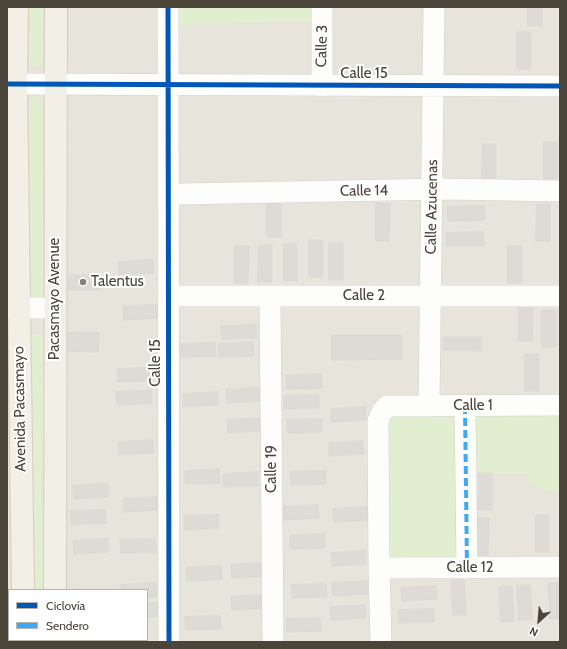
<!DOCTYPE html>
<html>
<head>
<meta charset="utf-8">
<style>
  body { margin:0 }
  #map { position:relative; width:567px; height:649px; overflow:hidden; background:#f4f2ee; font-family:Cabin,sans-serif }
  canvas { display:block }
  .frame { position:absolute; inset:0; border:8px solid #4b4439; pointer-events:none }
  .legend { position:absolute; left:8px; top:589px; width:140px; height:52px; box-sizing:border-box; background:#fff; border:1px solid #b7b4b0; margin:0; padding:5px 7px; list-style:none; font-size:12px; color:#4b4439 }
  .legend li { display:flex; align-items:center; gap:8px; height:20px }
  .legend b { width:20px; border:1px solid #b7b4b0 }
  .north { position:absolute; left:519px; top:601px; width:40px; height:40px; -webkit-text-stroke:3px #fff; paint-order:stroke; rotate:206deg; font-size:11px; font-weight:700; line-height:16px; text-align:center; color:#4b4439 }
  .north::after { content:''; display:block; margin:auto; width:14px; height:18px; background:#4b4439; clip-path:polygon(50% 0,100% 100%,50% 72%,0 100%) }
</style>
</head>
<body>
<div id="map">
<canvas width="567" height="649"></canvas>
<div class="frame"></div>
<ul class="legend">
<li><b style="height:5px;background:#0057b8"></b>Ciclovía</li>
<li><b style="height:5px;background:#3fa9f5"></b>Sendero</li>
</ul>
<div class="north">N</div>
</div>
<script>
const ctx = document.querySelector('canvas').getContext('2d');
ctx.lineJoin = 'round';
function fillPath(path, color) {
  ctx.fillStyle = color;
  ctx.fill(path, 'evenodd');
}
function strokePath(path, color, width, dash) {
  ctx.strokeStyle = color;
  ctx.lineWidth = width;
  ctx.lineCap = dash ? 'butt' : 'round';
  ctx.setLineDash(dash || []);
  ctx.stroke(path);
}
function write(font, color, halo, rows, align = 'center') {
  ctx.font = font + ' Cabin,sans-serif';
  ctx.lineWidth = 4;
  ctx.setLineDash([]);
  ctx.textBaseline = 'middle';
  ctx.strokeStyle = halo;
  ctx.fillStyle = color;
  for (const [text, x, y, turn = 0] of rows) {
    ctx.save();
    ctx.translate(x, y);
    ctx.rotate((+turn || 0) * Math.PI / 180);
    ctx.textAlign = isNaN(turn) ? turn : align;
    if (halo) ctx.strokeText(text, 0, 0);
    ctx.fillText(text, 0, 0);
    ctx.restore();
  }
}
const residential = new Path2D(`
  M7,7H560V642H7ZM9,590H147V640H9Z`);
const green = new Path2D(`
  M30,7H43L42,63L39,67L31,66L29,60Z
  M178,7H313V21L179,25Z
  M38,96L41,101L44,297L40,302L32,300L29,292V102L32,97Z
  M32,335H41L43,340L46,590H31L28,339Z
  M457,408L461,560L384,561L386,415Z
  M470,412H560V492L545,490L528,482V473H472Z`);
const building = new Path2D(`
  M528,7H542V26H528Z
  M517,32H531V69H517Z
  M544,142H557V179H544Z
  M483,144H496V181H482Z
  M267,200H281V237H267Z
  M376,203L390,204L389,241H376Z
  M537,204H550V241H536Z
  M484,206L485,220L448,221L447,207Z
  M483,232L484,246H447L446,233Z
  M309,240H323V277H309Z
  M329,243H343V280H329Z
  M284,244H297V281H284Z
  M259,245H272V282H258Z
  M235,246H249L248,283H235Z
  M508,246H522V283H508Z
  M153,260L154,273L119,275L118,262Z
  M66,275H100V290H66Z
  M519,304L533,305L532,341H519Z
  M158,305V318L124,320L123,306Z
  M542,310H556V347H542Z
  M256,325L257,338L222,339L221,326Z
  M61,332L99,333L98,352L61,351Z
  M332,335H402V359L332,360Z
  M444,337H481V351L444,350Z
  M253,342L254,356L219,357L218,344Z
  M215,343L216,356L181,357L180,344Z
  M525,354H539V391H525Z
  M152,368L153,381L118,382L117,369Z
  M321,374L322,388L287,389L286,376Z
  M261,388V401L227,403L226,390Z
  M151,390L152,403L117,405L116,392Z
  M218,392V405L183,407V394Z
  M319,395V408L284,409V396Z
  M365,407L366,420L331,422V409Z
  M262,418V431L228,433L227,420Z
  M322,419V432L288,433L287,420Z
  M153,440L154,453L119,455V442Z
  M363,441L364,454L329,456V443Z
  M219,469L220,483L185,484V471Z
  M325,471L326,484L291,485L290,472Z
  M258,472V486L223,487V474Z
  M479,473H492V510H478Z
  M108,484V497L74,499L73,486Z
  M159,497V510L124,512V499Z
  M318,505L319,518L284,520L283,507Z
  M368,507V520L334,522L333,509Z
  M105,510L106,523L71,524L70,511Z
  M219,515V528L185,530L184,516Z
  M536,515H549V552H536Z
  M475,518H489L488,555H475Z
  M325,534V548L290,549V536Z
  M108,539V552L74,554L73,541Z
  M155,539L156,552L121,553L120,540Z
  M366,551V564L332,566L331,553Z
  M266,563L267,576L232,578L231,565Z
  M221,566L222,579L187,581L186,568Z
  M464,580L466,615H453L451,581Z
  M367,581L368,594L333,596L332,583Z
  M156,583L157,597H147V590H122L121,585Z
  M560,583V618L550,619L548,584Z
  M326,584L327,597L292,598L291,585Z
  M517,585H530L532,619L519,620Z
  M436,586L437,599L402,601L401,588Z
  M512,586L514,621L501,622L499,587Z
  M266,595L267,608L232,610L231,597Z
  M160,603V616L147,617V604Z
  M365,605L366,618L331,620L330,607Z
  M434,609V622L399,623V610Z
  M220,616L221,629L186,630L185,617Z
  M320,618L321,631L286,632V619Z`);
const minor = new Path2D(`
  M168,7L169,642
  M7,84L560,86
  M322,86V7
  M168,194H180L443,189L560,191
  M168,296H560
  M270,296L273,642
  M7,308H55
  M429,406L434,7
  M465,406L467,568
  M379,568L560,567
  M381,642L379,568L378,421L382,412L387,406L560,405`);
const major = new Path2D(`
  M17,7L16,84L23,590
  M55,590L56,7
  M24,640V642
  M55,642V640`);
const quiet = new Path2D(`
  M465,406L467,568`);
const cycleway = new Path2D(`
  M168,7L169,642
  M7,84L560,86`);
const markers = [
  [83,282,4,"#868178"]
];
const streetNames = [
  ["Calle 3",322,46,-89],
  ["Calle 15",364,74],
  ["Calle 14",364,191,-1],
  ["Calle Azucenas",432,207,-89],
  ["Calle 2",364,296],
  ["Pacasmayo Avenue",55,299,-90],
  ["Calle 15",156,363,-90],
  ["Calle 1",473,406],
  ["Avenida Pacasmayo",20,409,-91],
  ["Calle 19",272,469,-90],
  ["Calle 12",470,568]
];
const poiNames = [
  ["Talentus",91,282]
];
fillPath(residential, '#e7e4dc');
fillPath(green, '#e1eecf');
fillPath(building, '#dedbd6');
strokePath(building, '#dcd9d4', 1);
strokePath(minor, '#d2d0cb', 22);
strokePath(major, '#d6cebb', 24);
strokePath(minor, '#fdfdfc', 21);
strokePath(major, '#f2efe6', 22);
strokePath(quiet, '#3fa9f5', 4, [8, 4]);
strokePath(cycleway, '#0057b8', 5);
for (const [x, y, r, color] of markers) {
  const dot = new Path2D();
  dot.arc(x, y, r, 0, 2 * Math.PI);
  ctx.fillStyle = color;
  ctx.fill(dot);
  strokePath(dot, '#fff', 1.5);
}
write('15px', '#4b4439', '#fff', streetNames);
write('15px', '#4b4439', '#fff', poiNames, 'left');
</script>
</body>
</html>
